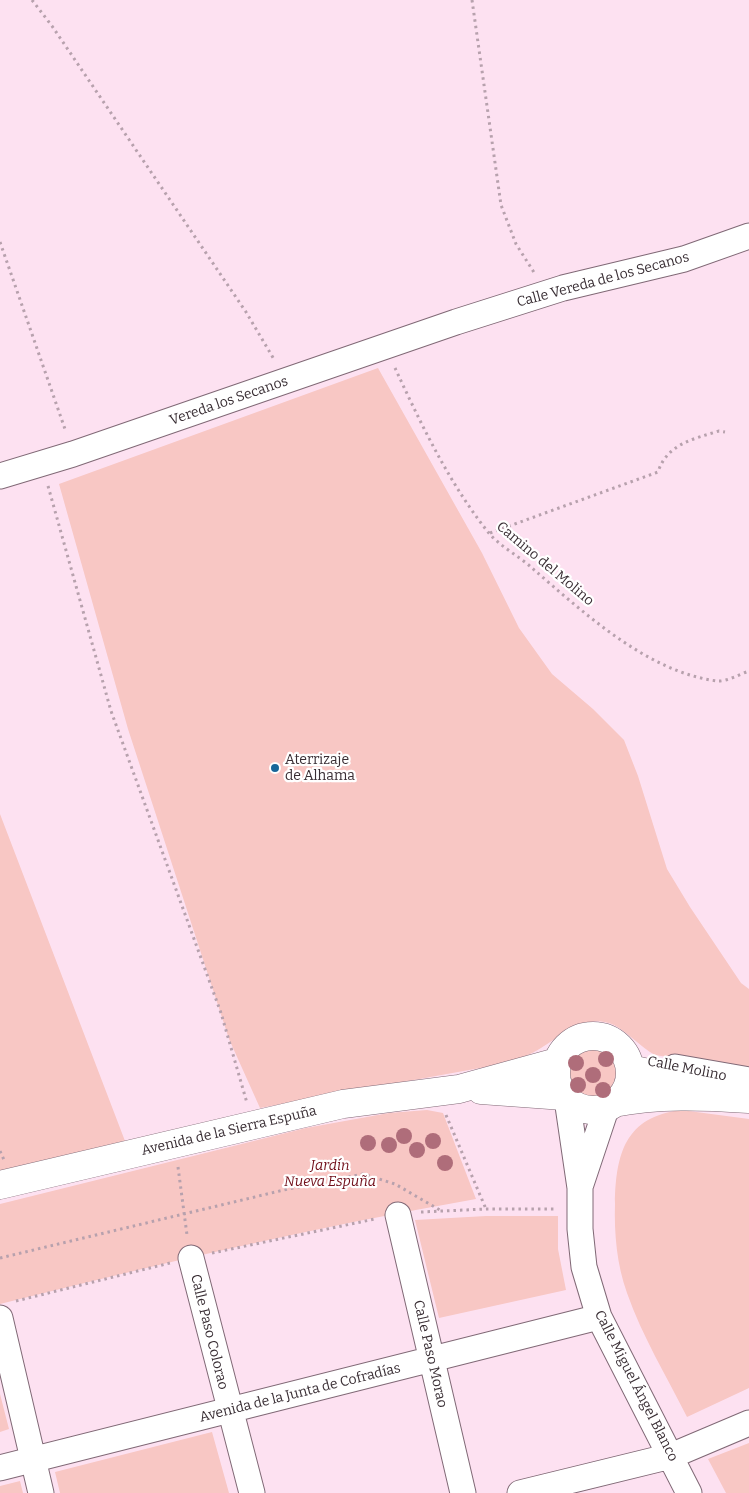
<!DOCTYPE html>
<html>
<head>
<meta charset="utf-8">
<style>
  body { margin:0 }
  canvas { display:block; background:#fde1f1 }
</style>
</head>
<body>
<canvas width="749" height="1493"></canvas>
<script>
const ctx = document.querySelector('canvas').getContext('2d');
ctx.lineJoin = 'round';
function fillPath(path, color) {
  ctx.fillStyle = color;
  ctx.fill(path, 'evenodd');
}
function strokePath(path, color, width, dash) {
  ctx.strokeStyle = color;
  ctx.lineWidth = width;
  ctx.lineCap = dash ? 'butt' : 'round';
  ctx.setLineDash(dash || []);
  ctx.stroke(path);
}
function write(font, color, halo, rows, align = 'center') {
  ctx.font = font + ' Bitter,serif';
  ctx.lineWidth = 4.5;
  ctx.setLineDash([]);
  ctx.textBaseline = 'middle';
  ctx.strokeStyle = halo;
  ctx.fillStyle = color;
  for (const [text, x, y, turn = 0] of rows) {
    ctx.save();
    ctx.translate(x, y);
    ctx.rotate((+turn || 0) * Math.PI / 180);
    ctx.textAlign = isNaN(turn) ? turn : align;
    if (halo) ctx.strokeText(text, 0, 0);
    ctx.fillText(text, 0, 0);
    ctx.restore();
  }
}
const green = new Path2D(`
  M378,368L482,553L519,628L552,674L593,709L624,740L638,776L667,869L690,907L741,983L749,989V1070L655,1055C640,1047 629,1033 614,1025C587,1012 562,1035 541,1048C529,1056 515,1060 502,1064L260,1108L229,1039L128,729L59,484Z
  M0,814L125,1141L0,1171Z
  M566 1073a26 26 0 1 1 52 0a26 26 0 1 1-52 0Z
  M427,1110L443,1113L476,1199C315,1227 158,1264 0,1304V1204L306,1128L389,1113Z
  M681,1110L749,1119V1388L687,1417C667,1377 642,1336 627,1293C617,1265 614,1234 615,1203C616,1154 625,1117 681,1110Z
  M486,1216H558V1249L566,1290L439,1318L415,1220Z
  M0,1394L9,1429L0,1432Z
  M212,1432L229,1493H60L55,1472Z
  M749,1443V1493H726L708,1459Z
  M20,1481L23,1493H0V1486Z`);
const path = new Path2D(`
  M32,0L52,26L246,312L275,361
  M472,0L501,205L516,244L535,274
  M0,242L66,432
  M395,368C421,424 449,483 488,532C499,546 519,556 532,568C583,612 647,672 717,681C726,682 740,674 749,671
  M48,486L111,711L221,1013L247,1103
  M490,533L658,472C667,444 693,439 719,431L725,432
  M446,1115L486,1209
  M0,1151L4,1160
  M178,1167L187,1235
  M421,1212L486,1209H557
  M212,1253L375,1219
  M0,1258L288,1189L363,1174L395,1184L440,1210
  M16,1301L170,1263`);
const minor = new Path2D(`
  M0,476L73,454L456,322L563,288L684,259L749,236
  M675,1067L749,1080
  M567,1099L580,1188V1229L584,1267L599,1317L689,1493
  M581,1184L607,1106
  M398,1215L463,1493
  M191,1258L252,1493
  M0,1318L41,1493
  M0,1468L599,1317
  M520,1493L671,1456L749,1423`);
const major = new Path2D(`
  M556 1073a37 37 0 1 1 74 0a37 37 0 1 1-74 0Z
  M630,1069L701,1085
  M481,1090L564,1096
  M613,1103C659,1094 703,1096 749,1099
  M0,1185L343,1104L459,1089L557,1062`);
const trees = [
  [606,1059],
  [576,1063],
  [593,1075],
  [578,1085],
  [603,1090],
  [404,1136],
  [433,1141],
  [368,1143],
  [389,1145],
  [417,1150],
  [445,1163]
];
const markers = [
  [275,768,5,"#186699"]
];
const streetNames = [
  ["Calle Vereda de los Secanos",603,280,-15],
  ["Vereda los Secanos",229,401,-19],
  ["Camino del Molino",545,564,40],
  ["Calle Molino",687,1069,11],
  ["Avenida de la Sierra Espuña",229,1131,-13],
  ["Calle Paso Colorao",209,1332,76],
  ["Calle Paso Morao",430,1354,77],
  ["Calle Miguel Ángel Blanco",636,1386,63],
  ["Avenida de la Junta de Cofradías",300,1393,-14]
];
const poiNames = [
  ["Aterrizaje",285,760],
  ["de Alhama",285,776]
];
const parkNames = [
  ["Jardín",330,1166],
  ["Nueva Espuña",330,1182]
];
fillPath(green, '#f8c7c4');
strokePath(minor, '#806976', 27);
strokePath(major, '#806976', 29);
strokePath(path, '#b7a1ad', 3, [2.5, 4]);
strokePath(minor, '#fff', 25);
strokePath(major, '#fff', 28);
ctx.fillStyle = '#af6d7a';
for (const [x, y] of trees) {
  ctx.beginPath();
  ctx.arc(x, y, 8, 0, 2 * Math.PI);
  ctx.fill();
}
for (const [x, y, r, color] of markers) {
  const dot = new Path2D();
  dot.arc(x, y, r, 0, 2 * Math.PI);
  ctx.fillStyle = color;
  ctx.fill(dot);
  strokePath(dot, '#fff', 2);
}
write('14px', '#392e34', '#fff', streetNames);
write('14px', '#392e34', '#fff', poiNames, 'left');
write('italic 14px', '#700e19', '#fff', parkNames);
</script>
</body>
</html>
